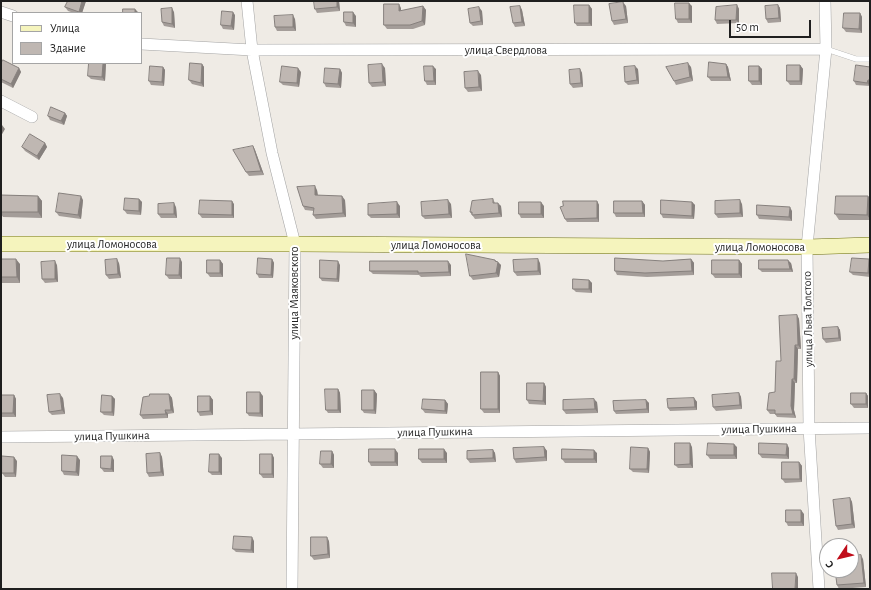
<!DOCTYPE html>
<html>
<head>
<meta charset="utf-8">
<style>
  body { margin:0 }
  #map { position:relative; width:871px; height:590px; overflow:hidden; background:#efebe5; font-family:"Alegreya Sans",sans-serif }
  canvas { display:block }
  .frame { position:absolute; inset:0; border:2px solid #1f1f1f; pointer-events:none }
  .legend { position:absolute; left:12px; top:12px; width:130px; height:52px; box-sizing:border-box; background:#fff; border:1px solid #a5a5a5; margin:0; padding:5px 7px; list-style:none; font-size:12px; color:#1f1f1f }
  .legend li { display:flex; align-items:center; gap:8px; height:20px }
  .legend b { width:20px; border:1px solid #a5a5a5 }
  .north { position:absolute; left:819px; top:538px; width:40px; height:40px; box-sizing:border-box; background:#fff; border:1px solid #a5a5a5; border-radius:50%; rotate:235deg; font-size:11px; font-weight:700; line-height:16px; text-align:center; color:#1f1f1f }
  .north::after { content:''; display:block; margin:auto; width:14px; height:18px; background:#c00d1a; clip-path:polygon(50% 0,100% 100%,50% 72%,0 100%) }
  .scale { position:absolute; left:729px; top:20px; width:82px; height:18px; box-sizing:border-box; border:2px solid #1f1f1f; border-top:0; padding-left:5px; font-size:12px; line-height:14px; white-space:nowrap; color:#1f1f1f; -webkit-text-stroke:3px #fff; paint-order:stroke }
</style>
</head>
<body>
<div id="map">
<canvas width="871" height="590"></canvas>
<div class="frame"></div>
<ul class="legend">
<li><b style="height:5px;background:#f5f4bd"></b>Улица</li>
<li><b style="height:11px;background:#bfb7b2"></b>Здание</li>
</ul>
<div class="north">С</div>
<div class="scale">50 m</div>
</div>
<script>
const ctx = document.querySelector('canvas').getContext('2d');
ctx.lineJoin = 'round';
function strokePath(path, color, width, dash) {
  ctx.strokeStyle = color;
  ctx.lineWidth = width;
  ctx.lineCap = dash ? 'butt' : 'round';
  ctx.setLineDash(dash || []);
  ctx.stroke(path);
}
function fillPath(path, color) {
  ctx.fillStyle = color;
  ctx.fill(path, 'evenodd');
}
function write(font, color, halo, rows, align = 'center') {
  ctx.font = font + ' "Alegreya Sans",sans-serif';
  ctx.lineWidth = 4;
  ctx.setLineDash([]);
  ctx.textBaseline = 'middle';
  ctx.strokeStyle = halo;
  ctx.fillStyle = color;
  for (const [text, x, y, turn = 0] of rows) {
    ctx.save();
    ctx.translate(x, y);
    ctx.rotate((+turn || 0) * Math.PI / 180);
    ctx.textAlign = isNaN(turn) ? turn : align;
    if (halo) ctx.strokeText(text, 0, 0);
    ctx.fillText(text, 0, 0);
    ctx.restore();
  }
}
const lane = new Path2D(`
  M826,49L856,59H870`);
const street = new Path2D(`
  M247,1L252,50L272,153L295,244L292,589
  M1,12L13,16
  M141,44L252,50L826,49
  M1,101L32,117
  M1,437L870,428
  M819,589L809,428L807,247L826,49L825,1`);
const secondary = new Path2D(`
  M1,244H295L807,247L870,245`);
const wall = new Path2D(`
  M68,1H86L82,13H74L68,11L65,7Z
  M339,1L340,11L317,13L315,9Z
  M589,5L592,9V26H577L575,23Z
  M737,5L739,9V23L717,24L715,20Z
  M778,5L780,8L781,22L768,23L766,19Z
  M423,6L426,10L425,25L413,29H387L384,25L401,8V11Z
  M520,6L522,10L525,26L515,27L513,23Z
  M626,6L628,23L614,25L612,21Z
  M692,6V23H678L676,19Z
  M482,11L483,25L473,26L470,23Z
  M174,12L175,28L164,26L162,22Z
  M860,13L862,17V33L846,32L843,28Z
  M235,15L234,30L223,29L221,25Z
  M356,16V27L346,26L344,22Z
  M295,19L296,31H277L275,27Z
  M106,63L105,81L91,79L88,76Z
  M1,64L19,68L21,72L13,88L1,82Z
  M202,64L204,67V87L192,84L189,80Z
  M726,64L728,67L731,81H711L708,77Z
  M800,65L803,69L802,85H790L787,81Z
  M759,66L762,69V85H752L749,81Z
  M163,67L165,70L164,86L151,85L149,81Z
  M691,67L693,81L676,85L674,81Z
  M870,67V86L856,85L854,81Z
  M385,68L386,86L372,87L369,83Z
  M340,69L342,73L341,88L326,87L324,83Z
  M436,69V85H427L425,81Z
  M580,69L582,73L583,87L573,88L570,84Z
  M638,69L639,84L628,85L625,82Z
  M301,72L299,87L283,85L280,82Z
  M481,75L482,91L468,92L465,88Z
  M65,113L67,116L64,125L50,120L48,116Z
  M45,143L47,147L39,160L25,151L22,147Z
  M253,146L255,150L264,175L249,176L246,172Z
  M317,190L318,195L345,200L346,217L316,219L313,215L314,211L305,210L303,206Z
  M1,195L38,196L42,201V218L3,217L1,214Z
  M868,196L870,199V220H839L835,214Z
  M139,199L142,202L141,215L127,214L124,210Z
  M493,199L495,203L501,206L502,217L475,219L470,212Z
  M83,200L81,219L59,216L56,212Z
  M597,201L599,205V222H567L565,219L563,206Z
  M642,201L645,205V217H616L614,213Z
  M692,202L695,205L694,219L663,218L661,214Z
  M234,204V218H202L199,214Z
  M451,204L452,218L425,219L422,216Z
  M742,204L743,217L718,218L715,214Z
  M400,206V218H371L368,215Z
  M544,206V218H521L519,214Z
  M176,207L177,218H161L158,214Z
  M792,211V221L759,219L757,215Z
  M1,259L20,264V283H1Z
  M272,259L274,263L273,278H259L257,274Z
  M691,259L694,263V275L647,277L617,275L615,271L663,261Z
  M869,259L870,260V277L853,275L850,272Z
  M220,260L223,264V277H210L207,273Z
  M495,260L501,265L499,277L473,280L470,276Z
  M739,260L742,264V278H715L712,274Z
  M182,262V279H169L166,275Z
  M119,263L121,278L109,279L106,275Z
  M540,263L541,275L517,276L514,272Z
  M791,263L793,272H762L759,269Z
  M57,265L58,282L45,283L42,279Z
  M340,265L339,282L322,281L320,278Z
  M451,265V276L421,277L419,275L373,274L370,271Z
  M589,280L592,283V293L576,292L573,289Z
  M797,315L799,319L801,349H798L797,383H795L794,410L796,418L777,417L775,414H770L767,410L775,392L781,361Z
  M838,327L840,330L841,341L826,343L823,339Z
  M498,372L500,376V413H484L481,409Z
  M544,383L546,387V405L529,404L527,400Z
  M338,389L340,393L341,413H328L326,410Z
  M374,390L377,394L376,414L364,413L362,410Z
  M739,393L741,397L742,409L716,411L713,407Z
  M866,393L868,396V408H854L851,404Z
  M169,394L172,398L174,413L168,414V418L143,419L140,415Z
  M1,395H14L16,399V417H2L1,416Z
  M112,396L115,399L114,416L104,415L101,412Z
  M210,396L213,400V415L200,416L198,412Z
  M263,396V417L249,416L247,413Z
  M63,398L65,414L52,415L49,412Z
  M694,398L697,402V410L670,411L668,408Z
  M445,400L448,404L447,414L425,413L422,409Z
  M646,400L649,403V413L616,414L614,411Z
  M597,402L598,413L566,414L563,410Z
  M544,447L547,451V461L516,463L514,459Z
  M692,447L693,468H678L675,465Z
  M737,447V459H710L707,455Z
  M648,448L650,452L649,473L633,472L630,469Z
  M789,448V459L762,458L759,454Z
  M493,450L495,453L496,462L470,463L467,459Z
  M332,451L334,455V468H323L320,464Z
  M160,453L162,457L164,476L149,477L147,473Z
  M398,453V466H371L369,462Z
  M447,453V463H422L419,459Z
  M597,453V463H565L562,459Z
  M272,454L274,458V478H263L260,474Z
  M222,458V475H212L209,472Z
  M80,460L79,476L64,475L62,471Z
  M114,460V472H104L101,468Z
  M17,461L16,477H5L2,473Z
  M799,462L802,466V482L785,483L782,479Z
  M850,498L852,502L855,528L838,530L836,526Z
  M804,514V526H788L786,522Z
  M254,541V553L236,552L233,549Z
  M329,541L330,558L314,560L311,556Z
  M863,559L866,587L839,589L837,585Z`);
const shadedWall = new Path2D(`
  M82,1H86L82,13H79V12Z
  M337,1H339L340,11L337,7Z
  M623,2L626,6L628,23L626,19Z
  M689,3L692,6V23L689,19Z
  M399,4L401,8V15L399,11Z
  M589,5L592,9V26L589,23Z
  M737,5L739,9V23L736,20Z
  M778,5L780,8L781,22L779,18Z
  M423,6L426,10L425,25L422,21Z
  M520,6L522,10L525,26L522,22Z
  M479,7L482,11L483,25L481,21Z
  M172,8L174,12L175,28L172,24Z
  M135,9L138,12V13H135Z
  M233,12L235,15L234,30L231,26Z
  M353,12L356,16V27L353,23Z
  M860,13L862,17V33L859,29Z
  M293,15L295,19L296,31L293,27Z
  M103,63H106L105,81L102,77Z
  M688,63L691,67L693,81L690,77Z
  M202,64L204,67V87L201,83Z
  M382,64L385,68L386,86L383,82Z
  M726,64L728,67L731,81L728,77Z
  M800,65L803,69L802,85L800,81Z
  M433,66L436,69V85L434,81Z
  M635,66L638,69L639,84L637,80Z
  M759,66L762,69V85L759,81Z
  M163,67L165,70L164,86L162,82Z
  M19,68L21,72L13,88L11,84Z
  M298,68L301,72L299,87L297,83Z
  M340,69L342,73L341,88L338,84Z
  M580,69L582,73L583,87L581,83Z
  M478,71L481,75L482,91L479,87Z
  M868,80L870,83V86L867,83Z
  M65,113L67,116L64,125L61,121Z
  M2,125L5,129L1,136V128Z
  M45,143L47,147L39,160L37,156Z
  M253,146L255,150L264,175L261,171Z
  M315,186L317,190L318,199L315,195Z
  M38,196L42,201V218L38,212Z
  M81,196L83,200L81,219L78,215Z
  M342,196L345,200L346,217L343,213Z
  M868,196L870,199V219L867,215Z
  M139,199L142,202L141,215L139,211Z
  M448,200L451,204L452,218L449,214Z
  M740,200L742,204L743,217L740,213Z
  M232,201L234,204V218L232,215Z
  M597,201L599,205V222L597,218Z
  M642,201L645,205V217L643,213Z
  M397,202L400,206V218L397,214Z
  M541,202L544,206V218L541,214Z
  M692,202L695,205L694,219L692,216Z
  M174,203L176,207L177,218L174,214Z
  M498,203L501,206L502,217L499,213Z
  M790,207L792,211V221L789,217Z
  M180,258L182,262V279L179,275Z
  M16,259L20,264V283L17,277Z
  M117,259L119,263L121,278L118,274Z
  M272,259L274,263L273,278L271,275Z
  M538,259L540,263L541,275L538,271Z
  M691,259L694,263V275L692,271Z
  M869,259L870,260V277L868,273Z
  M220,260L223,264V277L220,273Z
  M739,260L742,264V278L739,274Z
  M788,260L791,263L793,272L790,269Z
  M55,261L57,265L58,282L55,279Z
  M338,261L340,265L339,282L337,279Z
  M448,261L451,265V276L449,272Z
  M498,262L501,265L499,277L496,273Z
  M589,280L592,283V293L589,289Z
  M797,315L799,319L801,349L798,345Z
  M838,327L840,330L841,341L839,338Z
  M795,345L798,349L797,383L794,379Z
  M498,372L500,376V413L498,409Z
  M792,379L795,383L794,410L796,418L793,414L791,406Z
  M544,383L546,387V405L543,401Z
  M338,389L340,393L341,413L338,410Z
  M374,390L377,394L376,414L374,410Z
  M260,392L263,396V417L260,413Z
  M739,393L741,397L742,409L740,405Z
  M866,393L868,396V408L866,404Z
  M60,394L63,398L65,414L62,410Z
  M169,394L172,398L174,413L171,410Z
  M14,395L16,399V417L13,413Z
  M112,396L115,399L114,416L112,412Z
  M210,396L213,400V415L210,411Z
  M694,398L697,402V410L695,407Z
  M594,399L597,402L598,413L595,409Z
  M445,400L448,404L447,414L445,411Z
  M646,400L649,403V413L647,409Z
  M165,410L168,414V418L166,414Z
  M690,443L692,447L693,468L690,464Z
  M734,444L737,447V459L734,455Z
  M787,444L789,448V459L786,455Z
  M544,447L547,451V461L545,457Z
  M648,448L650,452L649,473L647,469Z
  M395,449L398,453V466L395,462Z
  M444,449L447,453V463L444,459Z
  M493,450L495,453L496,462L493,458Z
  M594,450L597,453V463L594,459Z
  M332,451L334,455V468L331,464Z
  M160,453L162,457L164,476L161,472Z
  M219,454L222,458V475L219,472Z
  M272,454L274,458V478L272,474Z
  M77,456L80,460L79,476L76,472Z
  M112,456L114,460V472L111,469Z
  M14,457L17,461L16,477L14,473Z
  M799,462L802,466V482L800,479Z
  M850,498L852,502L855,528L852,524Z
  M801,510L804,514V526L801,522Z
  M252,537L254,541V553L251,550Z
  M327,537L329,541L330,558L328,554Z
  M861,555L863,559L866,587L864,583Z
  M796,573L798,577V589H795Z`);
const building = new Path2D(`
  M68,1H82L79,12L65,7Z
  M314,1H337V7L315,9Z
  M623,2L626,19L612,21L609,4Z
  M675,3H689V19H676Z
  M384,4H399V11L423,6L422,21L410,25H384Z
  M574,5H589V23H575Z
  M737,5L736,20H715L716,7Z
  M778,5L779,18L766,19L765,6Z
  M520,6L522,22L513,23L510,7Z
  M479,7L481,21L470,23L468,9Z
  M172,8V24L162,22L161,9Z
  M123,9H135V13H123Z
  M222,11L233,12L231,26L221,25Z
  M344,12H353V23L344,22Z
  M844,13H860L859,29L843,28Z
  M293,15V27H275L274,16Z
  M3,60L19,68L11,84L1,79V64Z
  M709,62L726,64L728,77H708Z
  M89,63H103L102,77L88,76Z
  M190,63L202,64L201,83L189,80Z
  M688,63L690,77L674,81L666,67Z
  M382,64L383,82L369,83L368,65Z
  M787,65H800V81H787Z
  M856,65L870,67V80H868L867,83L854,81Z
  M150,66L163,67L162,82L149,81Z
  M282,66L298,68L297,83L280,82Z
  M424,66H433L434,81H425Z
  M635,66L637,80L625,82L624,67Z
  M749,66H759V81H749Z
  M325,68L340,69L338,84L324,83Z
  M580,69L581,83L570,84L569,70Z
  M478,71L479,87L465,88L464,72Z
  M51,107L65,113L61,121L48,116Z
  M30,134L45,143L37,156L22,147Z
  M253,146L261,171L246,172L233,150Z
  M315,186V195L342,196L343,213L313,215L314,208L303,206L297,187Z
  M59,193L81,196L78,215L56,212Z
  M1,195L38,196V212H1Z
  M836,196H868L867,215L835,214Z
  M125,198L139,199V211L124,210Z
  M493,199V203H498L499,213L472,215V212H470L472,201Z
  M200,200L232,201V215L199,214Z
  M448,200L449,214L422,216L421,202Z
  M661,200L692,202V216L661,214Z
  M740,200V213L715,214V201Z
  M563,201H597V218L565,219L560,207L563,206Z
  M614,201H642L643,213H614Z
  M397,202V214L368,215V204Z
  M519,202H541V214H519Z
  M174,203V214H158V204Z
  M757,205L790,207L789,217L757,215Z
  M466,254L495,260V261L498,262L496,273L470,276Z
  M167,258H180L179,275H166Z
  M258,258L272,259L271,275L257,274Z
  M615,258L663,261L691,259L692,271L645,273L615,271Z
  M852,258L869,259L868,273L850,272Z
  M1,259H16L17,277H1Z
  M117,259L118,274L106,275L105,260Z
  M538,259V271L514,272L513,260Z
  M207,260H220V273H207Z
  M320,260L338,261L337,279L320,278Z
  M712,260H739V274H712Z
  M759,260H788L790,269H759Z
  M55,261V279H42L41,262Z
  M370,261H448L449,272L418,273V271H370Z
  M573,279L589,280V289H573Z
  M797,315L798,345H795L794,379H792L791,406L793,414H775V410H767L769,393L775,392L776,361H781L779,316Z
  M838,327L839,338L823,339L822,328Z
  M481,372H498V409H481Z
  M527,383H544L543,401L527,400Z
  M325,389H338V410H326Z
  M362,390H374V410H362Z
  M247,392H260V413H247Z
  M739,393L740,405L713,407L712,395Z
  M851,393H866V404H851Z
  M60,394L62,410L49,412L47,395Z
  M150,394H169L171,410H165L166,414L140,415L143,397L149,396Z
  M1,395H14L13,413H1Z
  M102,395L112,396V412H101Z
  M198,396H210V411L198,412Z
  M694,398L695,407L668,408L667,399Z
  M423,399L445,400V411L422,409Z
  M594,399L595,409L563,410V400Z
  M646,400L647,409L614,411L613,401Z
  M675,443H690V464L675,465Z
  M708,443L734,444V455H707Z
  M759,443L787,444L786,455L759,454Z
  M544,447L545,457L514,459L513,448Z
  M631,447L648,448L647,469H630Z
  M369,449H395V462H369Z
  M419,449H444V459H419Z
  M562,449L594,450V459H562Z
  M493,450V458L467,459V451Z
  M321,451H332L331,464H320Z
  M160,453L161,472L147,473L146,454Z
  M210,454H219V472H209Z
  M260,454H272V474H260Z
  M62,455L77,456L76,472L62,471Z
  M2,456L14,457V473H2Z
  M101,456H112L111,469L101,468Z
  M782,462H799L800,479H782Z
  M850,498L852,524L836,526L833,500Z
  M786,510H801V522H786Z
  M234,536L252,537L251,550L233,549Z
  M311,537H327L328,554L311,556Z
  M861,555L864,583L837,585L835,570H851V556Z
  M772,573H796L795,589H773Z`);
const streetNames = [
  ["улица Свердлова",506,50],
  ["улица Ломоносова",112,244],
  ["улица Ломоносова",436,245],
  ["улица Ломоносова",760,247],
  ["улица Маяковского",294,293,-90],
  ["улица Льва Толстого",808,319,-91],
  ["улица Пушкина",759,429,-1],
  ["улица Пушкина",435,432,-1],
  ["улица Пушкина",112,436,-1]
];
strokePath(lane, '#a3a3a3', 6);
strokePath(street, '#a3a3a3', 12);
strokePath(secondary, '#6c6f0c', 16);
strokePath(lane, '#fff', 5.5);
strokePath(street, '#fff', 11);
strokePath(secondary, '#f5f4bd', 15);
fillPath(wall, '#a49d99');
fillPath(shadedWall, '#86807d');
fillPath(building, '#bfb7b2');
strokePath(building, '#86807d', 1);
write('12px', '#1f1f1f', '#fff', streetNames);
</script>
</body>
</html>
